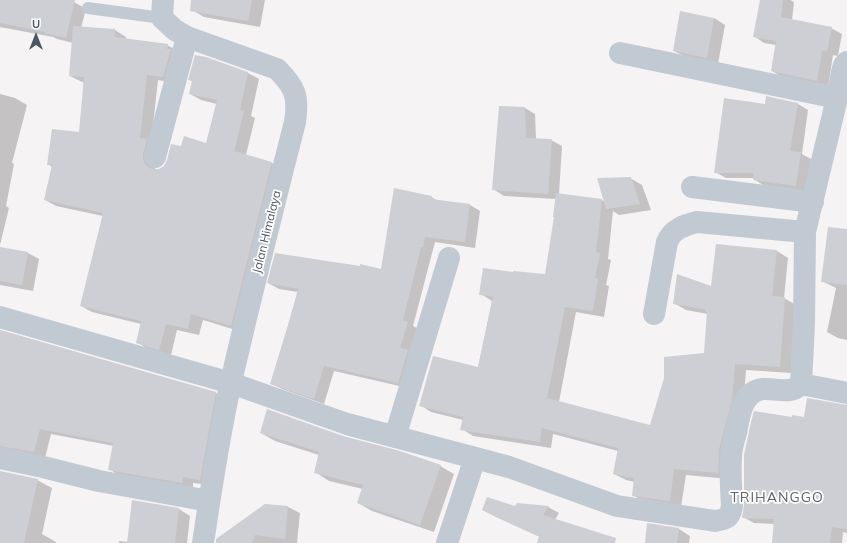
<!DOCTYPE html>
<html>
<head>
<meta charset="utf-8">
<style>
  body { margin:0 }
  #map { position:relative; width:847px; height:543px; overflow:hidden; background:#f5f3f3; font-family:Mulish,sans-serif }
  canvas { display:block }
  .north { position:absolute; left:16px; top:16px; width:40px; height:40px; -webkit-text-stroke:3px #fff; paint-order:stroke; rotate:0deg; font-size:11px; font-weight:700; line-height:16px; text-align:center; color:#4a5661 }
  .north::after { content:''; display:block; margin:auto; width:14px; height:18px; background:#4a5661; clip-path:polygon(50% 0,100% 100%,50% 72%,0 100%) }
</style>
</head>
<body>
<div id="map">
<canvas width="847" height="543"></canvas>
<div class="north">U</div>
</div>
<script>
const ctx = document.querySelector('canvas').getContext('2d');
ctx.lineJoin = 'round';
function fillPath(path, color) {
  ctx.fillStyle = color;
  ctx.fill(path, 'evenodd');
}
function strokePath(path, color, width, dash) {
  ctx.strokeStyle = color;
  ctx.lineWidth = width;
  ctx.lineCap = dash ? 'butt' : 'round';
  ctx.setLineDash(dash || []);
  ctx.stroke(path);
}
function write(font, color, halo, rows, align = 'center') {
  ctx.font = font + ' Mulish,sans-serif';
  ctx.lineWidth = 3.5;
  ctx.setLineDash([]);
  ctx.textBaseline = 'middle';
  ctx.strokeStyle = halo;
  ctx.fillStyle = color;
  for (const [text, x, y, turn = 0] of rows) {
    ctx.save();
    ctx.translate(x, y);
    ctx.rotate((+turn || 0) * Math.PI / 180);
    ctx.textAlign = isNaN(turn) ? turn : align;
    if (halo) ctx.strokeText(text, 0, 0);
    ctx.fillText(text, 0, 0);
    ctx.restore();
  }
}
const shadow = new Path2D(`
  M0,0H65L74,2L86,9L81,28L115,30L126,37V39L167,45L178,51L175,83L158,80L151,143L154,167L156,170H159L165,166L182,147L207,144L217,104L201,100L190,94L193,82L190,80L206,58L248,73L259,79L251,116L255,118L246,155L272,163L283,169L242,332L203,320L199,335L177,330L171,355L148,349L137,342L141,324L92,312L81,306L103,216L56,206L45,200L52,167L48,164L80,133L85,83L82,82L70,76L73,43L57,39L53,37L0,27Z
  M194,0H265L260,27L204,17L192,10Z
  M761,0H790L794,2L792,20L831,28L842,34L838,56L833,55L828,87L782,77L772,71L776,45L764,43L754,36Z
  M714,18L725,25L718,64L686,57L674,51Z
  M0,94L15,98L27,105L12,163L14,164L6,206L9,208L0,245Z
  M798,104L808,110L802,154L811,159L807,192L765,186L755,180V178H726L715,172L766,105Z
  M525,108L535,114L536,139L551,140L562,146L559,194L602,200L605,202L630,178L642,185L651,210L619,215L613,211L608,259L611,260L606,285L609,286L604,317L576,312L559,402L651,426L705,354L708,314L686,310L674,303L712,287L717,245L777,251L788,258L784,298L796,305L791,373L746,370L743,407L729,479L686,475L681,507L644,502L633,495L635,482L626,480L614,474L618,451L553,434L551,448L473,436L462,429L463,420L431,412L420,405L478,368L492,301L481,294L546,275L555,217L556,199L504,196L493,189Z
  M431,197L438,201L470,205L480,211L475,248L435,242L413,326L417,328L408,388L334,371L324,404L282,389L271,383L298,292L279,289L268,283L382,270Z
  M847,230V340L838,338L827,332L836,288L822,281Z
  M0,248L28,253L39,259L33,291L0,285Z
  M0,330L216,393L227,399L211,485L193,483V489L120,476L109,469L114,446L51,434L45,458L0,449Z
  M847,406V533L843,532L842,543H773L775,524L754,523L743,517L793,418H805Z
  M261,433L343,437L440,466L454,474L434,532L372,511L358,503L363,489L329,481L315,472L319,455L275,441Z
  M37,480L52,488L42,534L56,542V543H0V491Z
  M264,506L288,507L300,513L297,543H225Z
  M515,507H548L559,513L555,520L591,543H553L494,516L483,510Z
  M179,509L190,516L187,543H119V541L129,542Z
  M679,529L690,536L689,543H646Z`);
const building = new Path2D(`
  M0,0H75L66,38L44,33L45,32L0,23Z
  M191,0H252L248,21L190,11Z
  M760,0H783L781,17L832,27L827,51L822,50L817,81L771,71L776,41L753,37Z
  M680,11L714,18L707,58L673,51Z
  M73,26L115,29V37L168,44L167,49H171L163,77L147,75L140,138L147,139L143,154V160L146,166L152,169H159L164,166L167,160L171,144L181,146L184,136L206,143L217,100L189,94L192,81L188,80L195,55L206,57L248,72L240,110L244,111L234,151L272,162L231,326L191,314L188,329L166,324L159,350L136,343L141,321L80,306L103,213L44,200L52,165H47L52,129L79,132L84,77L69,76Z
  M766,96L798,103L790,151L801,152L796,186L753,180L754,173H714L724,98L765,104Z
  M499,106L525,107L526,138L552,139L548,194L492,190Z
  M631,177L640,204L606,209L597,178Z
  M394,188L432,196L431,199L470,204L465,242L425,237L423,247H421L403,320L408,322L400,348L408,350L398,383L324,366L314,399L270,384L289,322L298,289L267,283L275,253L360,266V264L381,269Z
  M556,193L602,199L596,252L600,253L595,278L598,279L593,311L565,307L547,398L650,425L664,378V357L704,353L707,312L705,311V309L673,304L677,274L711,286L716,244L777,250L772,296L785,297L780,367L735,364L732,400L719,449L718,473L674,469L670,501L632,496L634,478L613,474L618,448L542,428L540,442L460,430L463,417L419,406L433,356L478,367L493,296L479,295L483,268L513,272V271L545,274L554,217H553Z
  M828,227L847,229V285L821,282Z
  M0,247L28,252L22,285L0,281Z
  M0,330L216,392L200,480L183,477L182,483L108,470L113,443L40,429L34,452L0,446Z
  M807,398L847,405V529L832,527L830,543H772L774,519L742,518L744,505V455L751,422L754,411L792,417V415L804,417Z
  M267,409L343,436L400,451L441,465L420,525L357,503L363,485L314,473L319,452L260,433Z
  M0,471L38,479L24,543H0Z
  M487,497L515,506L517,503L549,506L543,515L616,538L615,543H537L539,536L482,510Z
  M132,500L179,508L175,543H127Z
  M265,504L288,506L285,539L255,535L252,543H216V539Z
  M647,523L679,528L677,543H645Z`);
const service = new Path2D(`
  M88,8L162,18`);
const minor = new Path2D(`
  M163,0L162,18L175,30L187,37L277,69C295,87 299,96 295,122C273,208 251,295 231,382C219,435 211,489 203,543
  M620,53L837,98
  M155,157L187,37
  M692,187L813,202
  M654,314L667,242C672,229 685,225 697,222L805,232
  M0,317L231,383L347,424L509,467L617,506L715,521C727,519 730,518 732,506C731,490 730,473 731,457C731,449 734,440 736,433C739,417 742,391 763,389C776,388 791,395 801,384L804,324L805,232L837,98L842,72L844,65L847,62
  M801,384L847,393
  M395,437L449,258
  M0,458L43,467L99,481L209,501
  M447,543L475,458`);
const streetNames = [
  ["Jalan Himalaya",267,232,-76]
];
const quarterNames = [
  ["TRIHANGGO",777,498]
];
fillPath(shadow, '#0003');
fillPath(building, '#cdcfd5');
strokePath(service, '#c1cad2', 12);
strokePath(minor, '#c1cad2', 22);
write('12px', '#4a5661', '#fff', streetNames);
ctx.letterSpacing = '1px';
write('14px', '#5f6368', '#fff', quarterNames);
ctx.letterSpacing = '0px';
</script>
</body>
</html>
